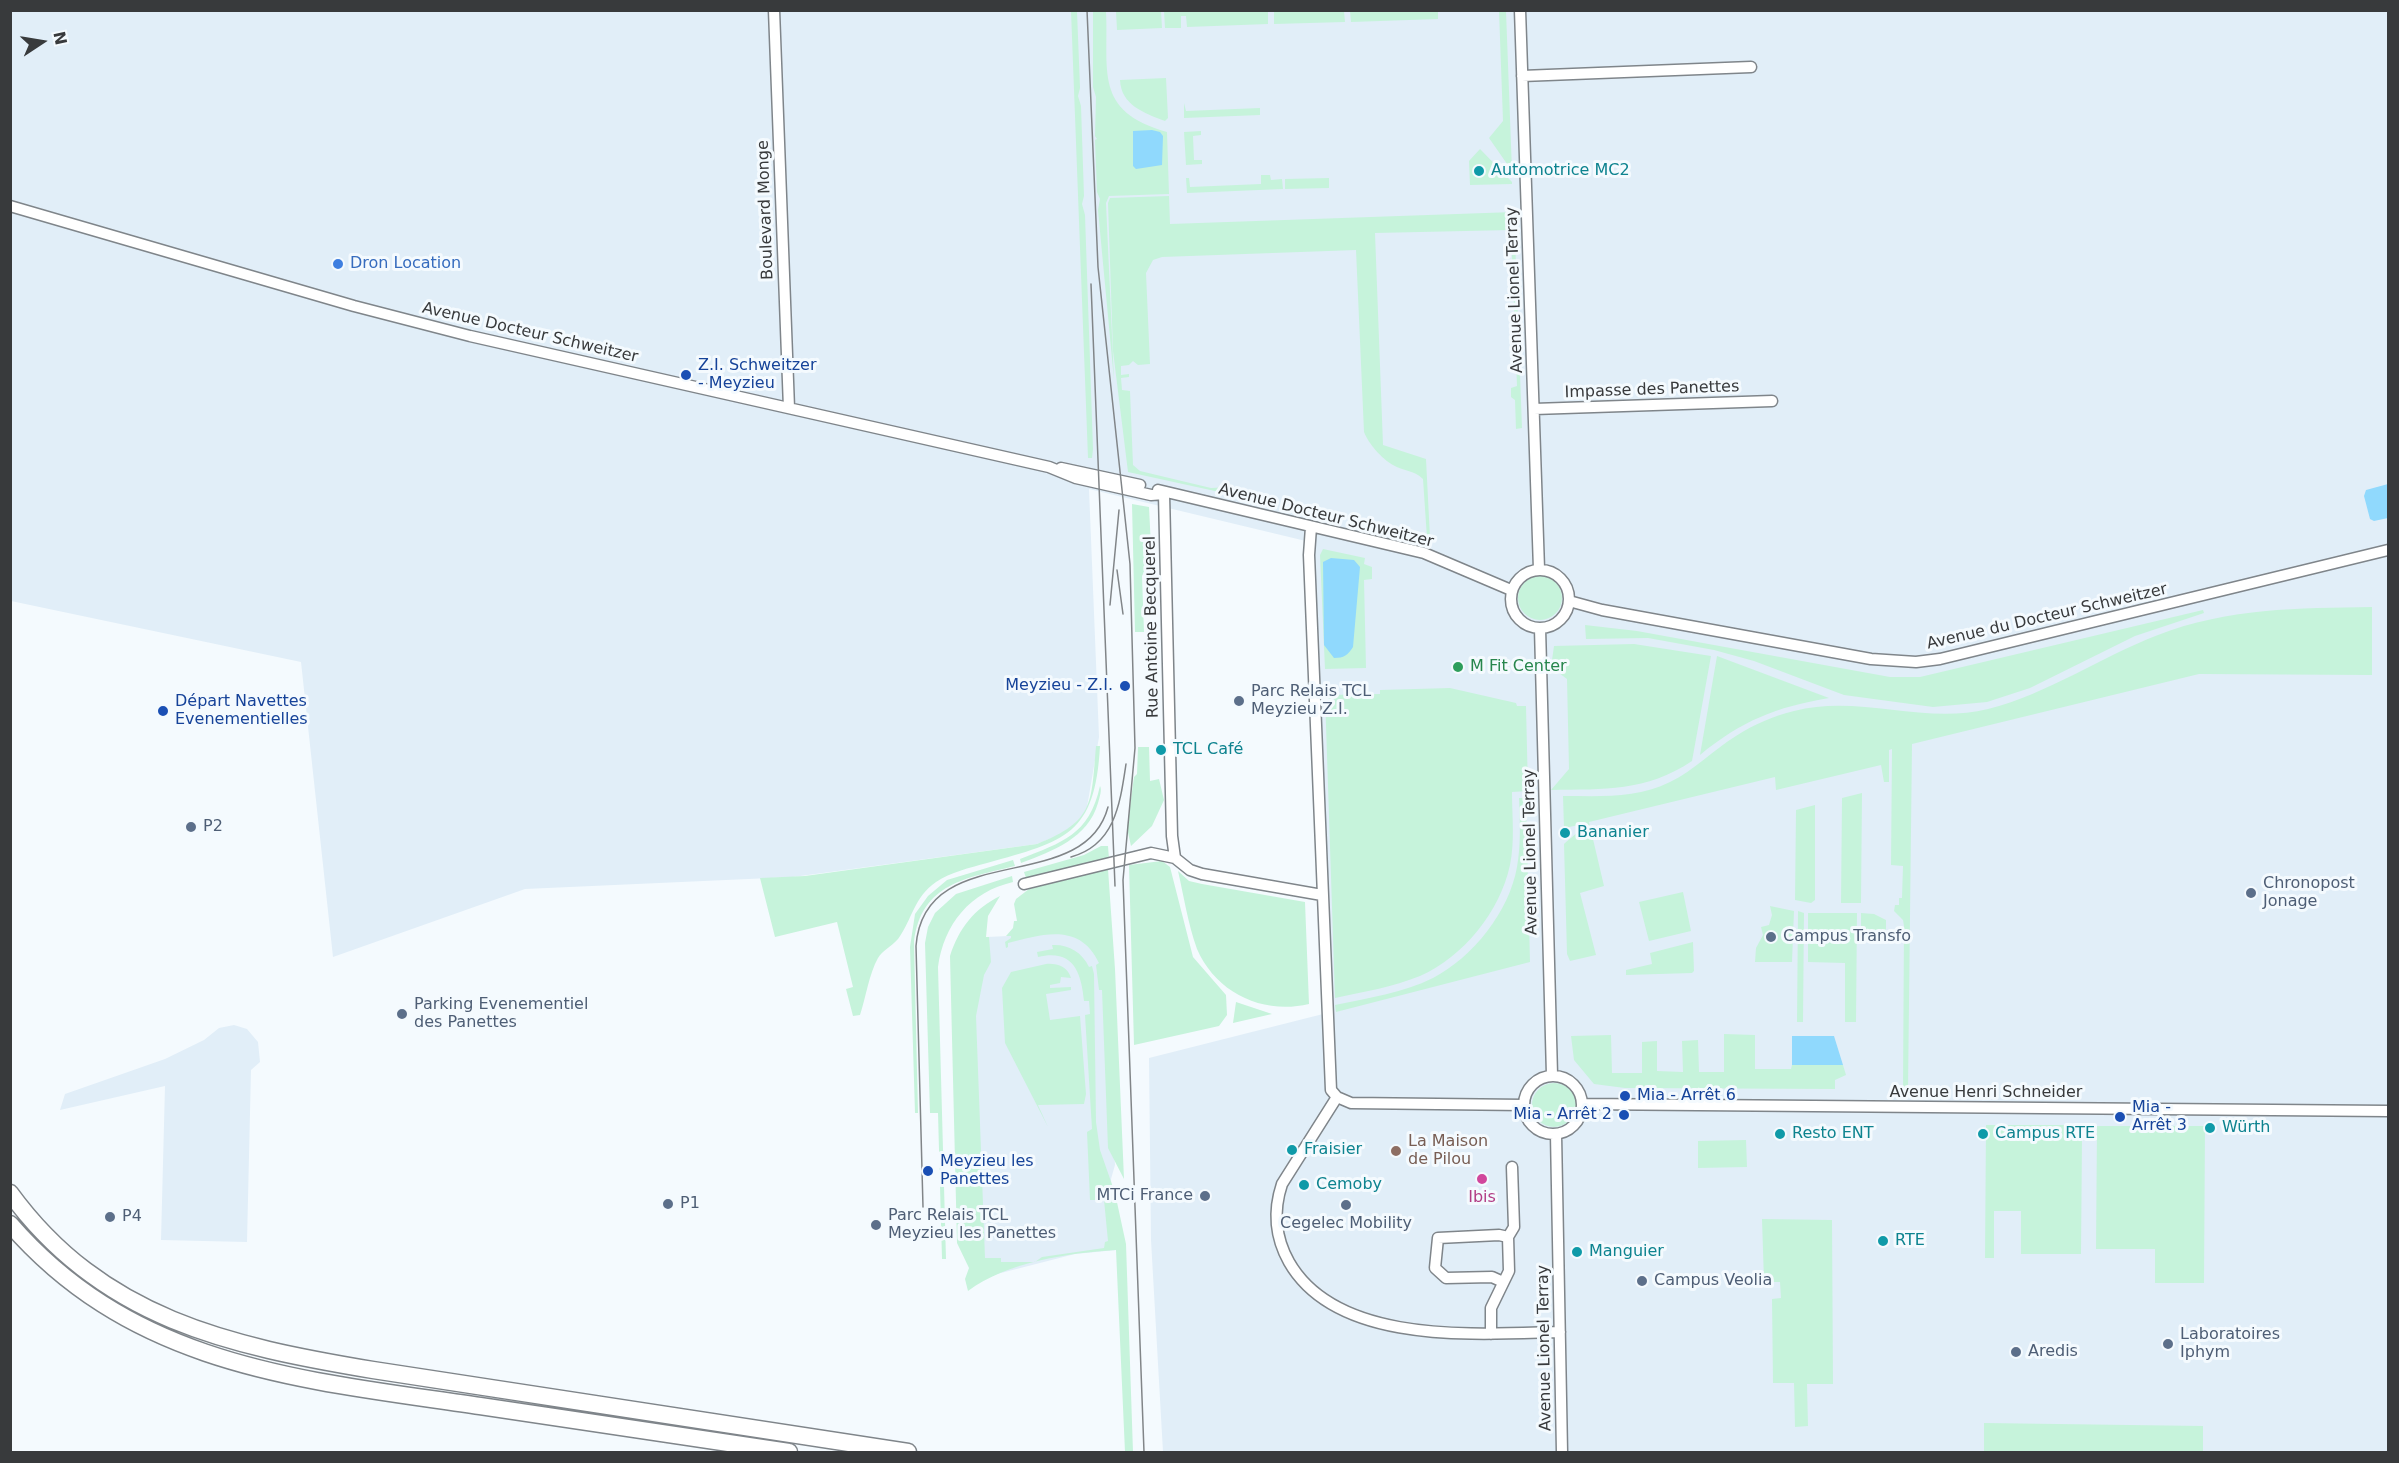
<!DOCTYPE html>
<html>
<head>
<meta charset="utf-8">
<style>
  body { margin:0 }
  #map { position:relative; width:2399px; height:1463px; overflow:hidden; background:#f4fafe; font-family:"DejaVu Sans",sans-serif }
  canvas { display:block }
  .frame { position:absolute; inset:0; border:12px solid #383a3c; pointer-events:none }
  .north { position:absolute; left:12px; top:12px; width:60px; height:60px; -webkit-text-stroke:4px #f4fafe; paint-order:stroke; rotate:78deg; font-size:16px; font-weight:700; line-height:24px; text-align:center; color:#383a3c }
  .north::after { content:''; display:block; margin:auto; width:21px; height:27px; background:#383a3c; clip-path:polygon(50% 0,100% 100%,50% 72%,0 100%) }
</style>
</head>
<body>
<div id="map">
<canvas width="2399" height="1463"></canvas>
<div class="frame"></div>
<div class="north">N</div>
</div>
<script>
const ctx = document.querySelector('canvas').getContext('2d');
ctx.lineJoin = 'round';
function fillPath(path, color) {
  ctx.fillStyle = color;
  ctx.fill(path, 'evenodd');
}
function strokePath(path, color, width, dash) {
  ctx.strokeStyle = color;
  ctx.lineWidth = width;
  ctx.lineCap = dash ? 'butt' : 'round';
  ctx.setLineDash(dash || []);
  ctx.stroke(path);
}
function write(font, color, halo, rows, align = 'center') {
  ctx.font = font + ' "DejaVu Sans",sans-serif';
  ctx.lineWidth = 6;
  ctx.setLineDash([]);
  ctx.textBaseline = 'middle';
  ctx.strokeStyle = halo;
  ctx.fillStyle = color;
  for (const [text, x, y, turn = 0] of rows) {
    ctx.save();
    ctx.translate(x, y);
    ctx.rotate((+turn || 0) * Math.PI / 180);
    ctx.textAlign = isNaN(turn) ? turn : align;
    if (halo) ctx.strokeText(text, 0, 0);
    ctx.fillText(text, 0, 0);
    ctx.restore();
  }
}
const built = new Path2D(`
  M11,11H2388V1452H1163L1151,1240L1149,1058L1327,1013L1310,542L1089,489L1099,737L1087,807L1083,815L1065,833L1037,844L793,877L525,889L333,957L301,662L11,601Z
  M1102,914L1115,1165L1111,1179L1116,1250L1075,1254L997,1274L978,1282L966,938L1008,936Z
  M234,1025L247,1029L258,1042L260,1062L251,1070L247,1242L161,1240L165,1086L60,1110L65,1094L165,1059L204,1040L219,1028Z`);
const green = new Path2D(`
  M1071,11H1077L1080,88L1078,96L1081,106L1084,196L1082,204L1085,215L1093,449L1092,458H1088Z
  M1093,11H1106C1109,71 1093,111 1167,132L1169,194L1109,196L1106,203L1114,380L1098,210L1100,199L1097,192L1095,140L1097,139L1095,136L1096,97L1093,87Z
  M1116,11H1161L1162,28L1117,30Z
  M1164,11H1268V24L1187,27L1186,16H1181V28H1165Z
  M1274,11H1344L1345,22L1274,24Z
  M1350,11H1438V19L1351,22Z
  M1499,11H1506L1512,171L1489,138L1503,121Z
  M1166,78L1168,118L1165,121C1144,113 1121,105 1120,80Z
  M1184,103L1186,111L1260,108V115L1184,118Z
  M1201,131V135L1193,136L1194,160H1202V164L1186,165L1184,132Z
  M1480,149L1512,182V184L1470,185L1469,161Z
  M1261,175H1270L1271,180L1282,179L1283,189L1187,193L1186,178H1189L1190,187L1261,184Z
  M1329,178V188L1285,189V179Z
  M1169,196L1170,224L1514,212L1522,428L1516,429L1515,400L1511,397V388L1517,386L1511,230L1375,233L1383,445L1426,459L1430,538H1427L1423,479C1414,470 1403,471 1393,465C1382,459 1368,443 1364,432L1356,250L1162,257L1153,260L1146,273L1150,364L1138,365L1133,361L1129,365L1121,366V375L1129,374V377L1121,378L1122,390L1130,391L1133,465L1140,471L1211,488L1231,487L1230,490L1225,489L1224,493L1128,472L1113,351L1108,203L1110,198Z
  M1132,504L1149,507L1152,567L1146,568L1142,576L1144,632H1135Z
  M1323,549L1365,558L1364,564L1372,567V579L1364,580L1366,668L1325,669L1320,555Z
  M1518 598a22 22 0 1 1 44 0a22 22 0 1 1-44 0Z
  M2372,607V675L2199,674L1912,744L1908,1089H1903L1904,926L1903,920L1894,911L1895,905H1899V898H1902L1903,866L1891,865L1892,749L1889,750V782H1884L1881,765L1776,790L1775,777L1589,822L1604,886L1580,893L1596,955L1570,961L1567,954L1564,844C1570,838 1580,832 1584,824L1564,828L1563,796C1599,796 1636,799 1670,782C1695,770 1713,750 1736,736C1754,724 1774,716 1794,711C1859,694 1923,725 1988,709C2048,694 2100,657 2158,635C2227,608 2299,608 2372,607Z
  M2203,610L2204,613L2135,636L2030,688L1987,702L1933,707L1844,695L1754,661L1714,650L1648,638L1586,639L1585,625L1637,631L1890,677H1920Z
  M1634,644L1711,656L1692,761C1646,792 1604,789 1551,790L1569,769L1567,679L1551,667L1554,646Z
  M1717,656L1829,698C1776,707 1741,721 1700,755Z
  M1450,688L1516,703L1517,706H1526L1528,791L1512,792C1512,816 1515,841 1510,865C1500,912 1463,957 1420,976C1393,987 1363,992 1335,998L1325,695L1380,694V690Z
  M1096,746H1100C1095,835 1066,841 987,863C969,868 951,872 936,882C914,897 912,920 898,939C892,946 882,951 878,958C869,974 866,997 860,1015L853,1016L846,989L853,987L837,922L775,937L760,878L805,876L1037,844C1095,821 1091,803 1096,746Z
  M1138,747H1149L1150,781L1159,779L1164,800L1152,826L1131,846L1127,828L1134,777L1137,774Z
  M1100,786C1102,790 1100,796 1098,803C1088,838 1053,851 1021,863L1020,859C1063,842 1089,835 1100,786Z
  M1862,793L1861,903H1841L1842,798Z
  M1519,798H1526L1530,962L1336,1012L1335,1005C1368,998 1403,993 1433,978C1473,957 1509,912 1517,867C1521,845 1520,821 1519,798Z
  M1815,805V900L1811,903L1795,900L1796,810Z
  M1101,846H1108L1109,859L1026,878L1024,872L1084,855Z
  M1013,860L1015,866C967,878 921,883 914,942L918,1113H915L910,947L915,914L928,896L947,880Z
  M1162,861L1170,867L1193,957L1226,995L1227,1015L1219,1026L1134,1045L1129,865Z
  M1108,869L1115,969L1124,1179L1108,1148L1102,990H1099L1096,965L1099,963C1080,922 1042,934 1008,943V947L1006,948L1005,942L1011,938V936H1006L1013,928L1014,921H1017L1014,904L1016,899L1029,889Z
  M1178,871L1189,881L1202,884L1305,902L1309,1004C1263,1015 1216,993 1197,949C1188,924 1184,897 1178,871Z
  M1012,876L1013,882C970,892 944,924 938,967L946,1259H942L938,1113H930L925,943L928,927L935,913L956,894Z
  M1683,892L1691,931L1649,941L1639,902Z
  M1000,896L988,916L986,937H989L991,962L984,975L976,1016L985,1258H1001V1262H1035L1042,1257L1104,1248L1105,1242L1108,1241L1104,1200H1090L1087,1132L1092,1129L1085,1015L1090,1014L1089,1001H1084C1081,971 1073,949 1038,957L1037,952L1053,949L1052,945C1068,944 1082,952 1089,967L1092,966L1094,974L1096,1122L1100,1150L1115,1193L1126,1244L1133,1452H1125L1116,1250C1068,1253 1007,1262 968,1291L965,1279L969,1268L957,1243L950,956C959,928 974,909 1000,896Z
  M1770,906L1794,911L1792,962H1755L1756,948L1763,935L1761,927L1769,925L1772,915Z
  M1798,911L1804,913L1803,1022H1797Z
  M1808,913H1857L1856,1022H1845V963L1808,962Z
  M1861,913L1874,914L1886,920V931H1861Z
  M1693,942L1694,971L1692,973L1626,975V970L1652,964L1650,953Z
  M1046,964C1057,963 1068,967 1071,978L1061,977L1060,983L1050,985V988L1071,987V990L1046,994L1050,1020L1080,1016L1086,1094L1084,1104L1038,1105L1048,1127L1005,1043L1002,988L1011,972Z
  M1236,1002L1272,1014L1233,1023Z
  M1724,1034L1755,1035V1069H1791L1792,1065H1843L1846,1075L1835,1080V1089L1625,1088L1594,1084L1574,1060L1571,1036L1611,1035L1612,1073H1642V1042L1657,1041V1071L1683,1072L1682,1041L1698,1040L1699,1072H1724Z
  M1532 1105a22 22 0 1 1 44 0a22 22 0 1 1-44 0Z
  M1986,1125H2070L2071,1137H2082L2081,1254H2021V1211H1994V1258H1985Z
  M2097,1126H2205L2204,1283H2155V1249H2096Z
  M1746,1140L1747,1167L1698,1168V1141Z
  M1762,1219L1832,1220L1833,1384H1807L1808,1426L1795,1427L1794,1383H1773L1772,1299L1781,1298L1780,1282H1764Z
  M1984,1423L2203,1426V1452H1984Z`);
const water = new Path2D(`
  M1152,130L1160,132L1163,136L1162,165L1136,169L1133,166V131Z
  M2388,484V518L2374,521L2370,519L2364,496L2366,490Z
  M1331,558L1354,560L1360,567L1353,647C1348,655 1344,658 1334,658L1324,645L1323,562Z
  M1792,1036H1834L1843,1065H1792Z`);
const minor = new Path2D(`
  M774,10L789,408
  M1520,10L1539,569
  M1522,76L1751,67
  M10,206L354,306L470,336L1049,467L1076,478L1151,495L1164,494
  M1534,409L1772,401
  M1061,468L1140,485
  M1158,490L1424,553L1511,590
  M1164,494L1172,836L1175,858L1190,870L1202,874L1322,895
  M1311,527L1309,555L1331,1090L1337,1097L1351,1103L1524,1105
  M1511 599a29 29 0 1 1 58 0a29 29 0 1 1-58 0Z
  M1569,601L1602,610L1871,659L1916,662L1940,659L2388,550
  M1540,628L1552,1075
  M1024,884L1151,853L1175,858
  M1524 1105a29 29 0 1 1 58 0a29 29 0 1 1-58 0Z
  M1337,1097L1282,1184C1273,1211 1275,1237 1289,1262C1337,1346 1478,1334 1560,1332
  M1583,1104L2388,1111
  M1556,1134L1562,1452
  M1503,1282L1492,1277L1446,1278L1435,1268L1438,1238L1499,1235L1508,1237
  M1491,1334V1308L1509,1271L1508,1237L1514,1227L1512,1167`);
const primary = new Path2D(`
  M10,1193C102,1319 230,1346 373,1370L908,1452
  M10,1224C135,1368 304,1380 480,1406C583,1422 686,1437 789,1452`);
const tram = new Path2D(`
  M1087,10L1098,267L1130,564L1135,748L1123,880L1144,1452
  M1091,284L1115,886
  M1117,570L1123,614
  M1110,605L1119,510
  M1071,857C1115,845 1120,804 1126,764
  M923,1207L916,946C924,837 1084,898 1108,807`);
const markers = [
  [1479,171,6,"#0f9aa8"],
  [338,264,6,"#3f7fe0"],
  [686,375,6,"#1a4fb4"],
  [1458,667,6,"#2e9e5b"],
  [1125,686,6,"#1a4fb4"],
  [1239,701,6,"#5c6f8a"],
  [163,711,6,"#1a4fb4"],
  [1161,750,6,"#0f9aa8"],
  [191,827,6,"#5c6f8a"],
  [1565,833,6,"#0f9aa8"],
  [2251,893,6,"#5c6f8a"],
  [1771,937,6,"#5c6f8a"],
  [402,1014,6,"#5c6f8a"],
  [1625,1096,6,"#1a4fb4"],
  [1624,1115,6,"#1a4fb4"],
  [2120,1117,6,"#1a4fb4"],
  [2210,1128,6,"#0f9aa8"],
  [1780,1134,6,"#0f9aa8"],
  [1983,1134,6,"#0f9aa8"],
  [1292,1150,6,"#0f9aa8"],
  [1396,1151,6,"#8d6e63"],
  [928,1171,6,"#1a4fb4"],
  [1482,1179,6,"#d1479c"],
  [1304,1185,6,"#0f9aa8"],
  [1205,1196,6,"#5c6f8a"],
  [668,1204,6,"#5c6f8a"],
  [1346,1205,6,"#5c6f8a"],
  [110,1217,6,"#5c6f8a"],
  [876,1225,6,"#5c6f8a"],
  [1883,1241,6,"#0f9aa8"],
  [1577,1252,6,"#0f9aa8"],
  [1642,1281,6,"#5c6f8a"],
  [2168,1344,6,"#5c6f8a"],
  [2016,1352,6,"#5c6f8a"]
];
const cultureNames = [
  ["Automotrice MC2",1491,171],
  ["TCL Café",1173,750],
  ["Bananier",1577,833],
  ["Würth",2222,1128],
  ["Resto ENT",1792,1134],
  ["Campus RTE",1995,1134],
  ["Fraisier",1304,1150],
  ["Cemoby",1316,1185],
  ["RTE",1895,1241],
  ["Manguier",1589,1252]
];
const streetNames = [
  ["Boulevard Monge",766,210,-92],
  ["Avenue Lionel Terray",1515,290,-92],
  ["Avenue Docteur Schweitzer",530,333,13],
  ["Impasse des Panettes",1652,390,-2],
  ["Avenue Docteur Schweitzer",1326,516,14],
  ["Avenue du Docteur Schweitzer",2047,617,-13],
  ["Rue Antoine Becquerel",1152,627,-91],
  ["Avenue Lionel Terray",1531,852,-91],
  ["Avenue Henri Schneider",1986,1093],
  ["Avenue Lionel Terray",1545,1348,-91]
];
const shopNames = [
  ["Dron Location",350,264]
];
const transitNames = [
  ["Z.I. Schweitzer",698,366],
  ["- Meyzieu",698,384],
  ["Meyzieu - Z.I.",1113,686,"right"],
  ["Départ Navettes",175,702],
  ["Evenementielles",175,720],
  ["Mia - Arrêt 6",1637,1096],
  ["Mia -",2132,1108],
  ["Arrêt 3",2132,1126],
  ["Mia - Arrêt 2",1612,1115,"right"],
  ["Meyzieu les",940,1162],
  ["Panettes",940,1180]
];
const leisureNames = [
  ["M Fit Center",1470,667]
];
const serviceNames = [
  ["Parc Relais TCL",1251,692],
  ["Meyzieu Z.I.",1251,710],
  ["P2",203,827],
  ["Chronopost",2263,884],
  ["Jonage",2263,902],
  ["Campus Transfo",1783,937],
  ["Parking Evenementiel",414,1005],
  ["des Panettes",414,1023],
  ["MTCi France",1193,1196,"right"],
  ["P1",680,1204],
  ["Parc Relais TCL",888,1216],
  ["Meyzieu les Panettes",888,1234],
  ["P4",122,1217],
  ["Cegelec Mobility",1346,1224,"center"],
  ["Campus Veolia",1654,1281],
  ["Laboratoires",2180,1335],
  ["Iphym",2180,1353],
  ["Aredis",2028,1352]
];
const educationNames = [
  ["La Maison",1408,1142],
  ["de Pilou",1408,1160]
];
const hotelNames = [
  ["Ibis",1482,1198]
];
fillPath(built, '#e1eef8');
fillPath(green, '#c6f3db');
fillPath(water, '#90d9fd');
strokePath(minor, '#7f858a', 13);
strokePath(primary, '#7f858a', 19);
strokePath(minor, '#fff', 10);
strokePath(primary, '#fff', 16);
strokePath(tram, '#818588', 1.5);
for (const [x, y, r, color] of markers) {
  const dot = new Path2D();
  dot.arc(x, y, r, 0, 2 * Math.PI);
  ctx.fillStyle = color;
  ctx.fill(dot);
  strokePath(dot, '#f4fafe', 2);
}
write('16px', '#0d838f', '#f4fafe', cultureNames, 'left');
write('16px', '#383a3c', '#f4fafe', streetNames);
write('16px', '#366cbe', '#f4fafe', shopNames, 'left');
write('16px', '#164399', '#f4fafe', transitNames, 'left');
write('16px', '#27864d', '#f4fafe', leisureNames, 'left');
write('16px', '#4e5e75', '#f4fafe', serviceNames, 'left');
write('16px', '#785e54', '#f4fafe', educationNames, 'left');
write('16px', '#b23c85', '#f4fafe', hotelNames);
</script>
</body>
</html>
